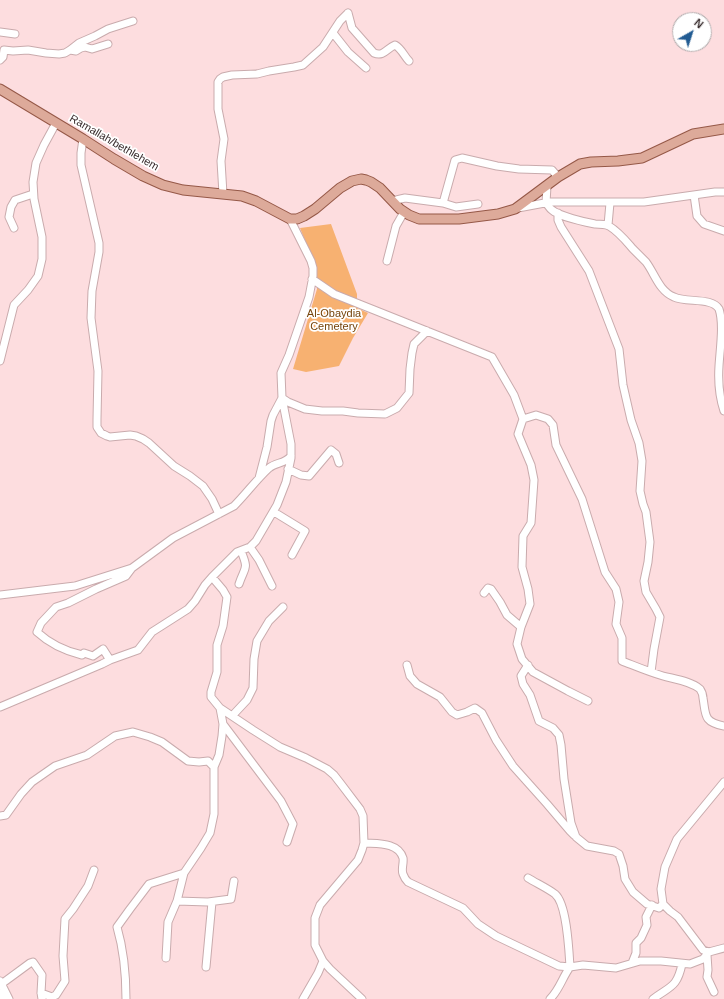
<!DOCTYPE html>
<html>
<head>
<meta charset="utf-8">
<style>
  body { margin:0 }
  #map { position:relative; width:724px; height:999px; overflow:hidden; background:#fddddf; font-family:Arial,sans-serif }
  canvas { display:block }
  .north { position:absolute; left:672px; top:12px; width:40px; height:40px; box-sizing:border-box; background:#fff; border:1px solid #afaaab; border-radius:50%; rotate:39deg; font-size:11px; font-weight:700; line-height:16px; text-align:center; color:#372b2c }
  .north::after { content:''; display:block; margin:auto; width:14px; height:18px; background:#215b92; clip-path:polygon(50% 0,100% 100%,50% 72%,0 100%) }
</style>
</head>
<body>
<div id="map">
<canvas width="724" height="999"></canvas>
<div class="north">N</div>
</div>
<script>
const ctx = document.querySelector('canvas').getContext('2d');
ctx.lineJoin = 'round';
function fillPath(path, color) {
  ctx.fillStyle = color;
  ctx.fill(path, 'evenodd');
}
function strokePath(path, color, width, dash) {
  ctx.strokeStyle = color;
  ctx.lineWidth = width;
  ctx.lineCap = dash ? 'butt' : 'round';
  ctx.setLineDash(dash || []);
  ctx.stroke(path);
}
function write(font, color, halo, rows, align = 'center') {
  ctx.font = font + ' Arial,sans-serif';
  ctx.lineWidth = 3.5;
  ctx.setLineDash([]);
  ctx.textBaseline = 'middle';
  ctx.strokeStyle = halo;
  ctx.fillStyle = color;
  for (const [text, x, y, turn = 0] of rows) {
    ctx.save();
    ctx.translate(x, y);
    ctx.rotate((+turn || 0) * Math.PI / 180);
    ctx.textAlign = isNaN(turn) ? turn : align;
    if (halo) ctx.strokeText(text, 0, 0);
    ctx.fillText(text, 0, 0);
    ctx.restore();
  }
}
const green = new Path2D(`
  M331,224L357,294V308L368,313L353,338L339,366L306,372L293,369L317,289L316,268L300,228Z`);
const minor = new Path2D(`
  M348,13L352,28L374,53C384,57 387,48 395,45C402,49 404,56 409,61
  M0,32L15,34
  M333,33L348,52L366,68
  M70,50L76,51L81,48L85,47L92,49L108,44
  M0,60L3,57L4,50L13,51L28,50L46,53L59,54L65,53L70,50L79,43L95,36L108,29L133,21
  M83,139L81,153V165L99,243V252L92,291L91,318L98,371L97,419V427L101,433L107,436L110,437L130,435L136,436L143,439L149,443L174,466L190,476L203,486L212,499L219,514
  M547,186L546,203C548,205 549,208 552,210C559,216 585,222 595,224C599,224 605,224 609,226C619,232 626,241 633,249C637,253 642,258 646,262C655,274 659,291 674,297C686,303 712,297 719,309C724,324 720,349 719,366C718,381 719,396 724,411
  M223,194L221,161L224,139L218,109V82L220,79L223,77L232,75L257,74L269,71L294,67L303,65L323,47L340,21L348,13
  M694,195L697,216L704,224L724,231
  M392,201L405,198L443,203
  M478,204L456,207L443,203L455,160L462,158L497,166L519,169L552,170L558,177
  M518,208L550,202H644L715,192H724
  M558,213V220L561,227L589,271L619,349L623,385L631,420L639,443L642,461L640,491L643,504L646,512L650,542L648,562L644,581L646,592L656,609L660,617L654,649L651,672
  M290,219L311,261L313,268V276L309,297L289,355L281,373L282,398L291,444V458L286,482L277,505L256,541L250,547L237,552L212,577L223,590L227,597L223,626L217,645V672L211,692V697L220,708L253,730L280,747L306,758L327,769L334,775L341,784L360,809L363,816L364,843L362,850L358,860L320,905L315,918V945L323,961L330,969L362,999
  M608,225L610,203
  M14,228L9,217L11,207L15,200L33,194
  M387,261L396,226L404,212
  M312,279L334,294L492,357L514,395L523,419L518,434L531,465L534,480L531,523L523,536L522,567L528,589L530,604L521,627L517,644L522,659L533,672L568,691L588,701
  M0,361L14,305L28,290L38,276L42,259V237L34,199L33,182L36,163L44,145L56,123
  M523,419L536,415L548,419L553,425L556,445L582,499L605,572L616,589L619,602L616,624L622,638V661C635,666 649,672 663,676C674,679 691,681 700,689C702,692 703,695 703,698C706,715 703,722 724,726
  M288,469L301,475L309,476L331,450L336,454L339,463
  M259,478L267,447L271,421L273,415L282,398L288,402L305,409L322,411H343L358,413L385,414L397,408L409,393L410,369L412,353L414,344L427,331
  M274,512L305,531L292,555
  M250,547L259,560L272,586
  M239,584C245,566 249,570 241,551
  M484,593L488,588L491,589L500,602L507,615L521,627
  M0,595L75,586L132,568L173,538L234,506C246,494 256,480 269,468C276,462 285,464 291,456
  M110,660L103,649L93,656L84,653L82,655C65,651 50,644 37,632L41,623L56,607L68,603L96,589L126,576L132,568
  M407,665L410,676L417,684L440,697L452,712L457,715L467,712L475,708L482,713L496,740L513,766L547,804L570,831L574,835
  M528,665L521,676L523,684L530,695L539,721L553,728L559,735L561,745L564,779L571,823L576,837L587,846L614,851L619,854L623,866L625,879L633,892L647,904L659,908L663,904
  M0,707L102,664L110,660L138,650L152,632L188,609L195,601L205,585L212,577
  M232,716L247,700L253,688L254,659L257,641L269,621L283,607
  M223,724L281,801L293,824L287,842
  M0,816L6,815L21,794L32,782L55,766L87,755L115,736L133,732L150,737L162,742L188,761L199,762L208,761L214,767
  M364,843C378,844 398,842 403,858C404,863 401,869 403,874C404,877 406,880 408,882L463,908L478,924L496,936L559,966L570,967L583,965L616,968L640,961H661L690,964L703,959L709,952L724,948
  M528,878C536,883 547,888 555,894C567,904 569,951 570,967C562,978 560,989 550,999
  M177,901L208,902L231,899L234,881
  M709,952L703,950L678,917L670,911L663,904L661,889L665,867L677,839L724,782
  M707,955L708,970L707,977L714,992
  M166,958L168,922L177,901L184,873
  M632,963L636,953V943L641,938L647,925L646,917L652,905
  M206,967L212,902
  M0,981L9,999
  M0,985L30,963L33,962L42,975L41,993L42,999
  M0,993L3,999
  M41,993L52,997L56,995L65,981L63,956L65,919L73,909L88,886L94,870
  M126,999C126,975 124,951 117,927L130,909L149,884L184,873L201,848L210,833L214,814V767L219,755L222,736L223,724L220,708
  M303,999L318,973L323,961
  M653,999C670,986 677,988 682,964`);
const major = new Path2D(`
  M0,89L83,139L114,159L143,176L163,185L183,190L242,196L256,201L290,219H297L304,216L315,209L340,188L352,181L361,179L366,180L371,182L380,188L400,209L409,215L419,219H459L498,214L515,209L558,177L580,164L591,162L618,161L642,158L693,134L724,129`);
const streetNames = [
  ["Ramallah/bethlehem",114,143,30]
];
const parkNames = [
  ["Al-Obaydia",334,314],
  ["Cemetery",334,327]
];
fillPath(green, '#f7b171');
strokePath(minor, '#c9abad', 9);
strokePath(major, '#955847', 11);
strokePath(minor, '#fff', 7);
strokePath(major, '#ddaa9a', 9);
write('11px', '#372b2c', '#fff', streetNames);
write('11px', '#75440b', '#fff', parkNames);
</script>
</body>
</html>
